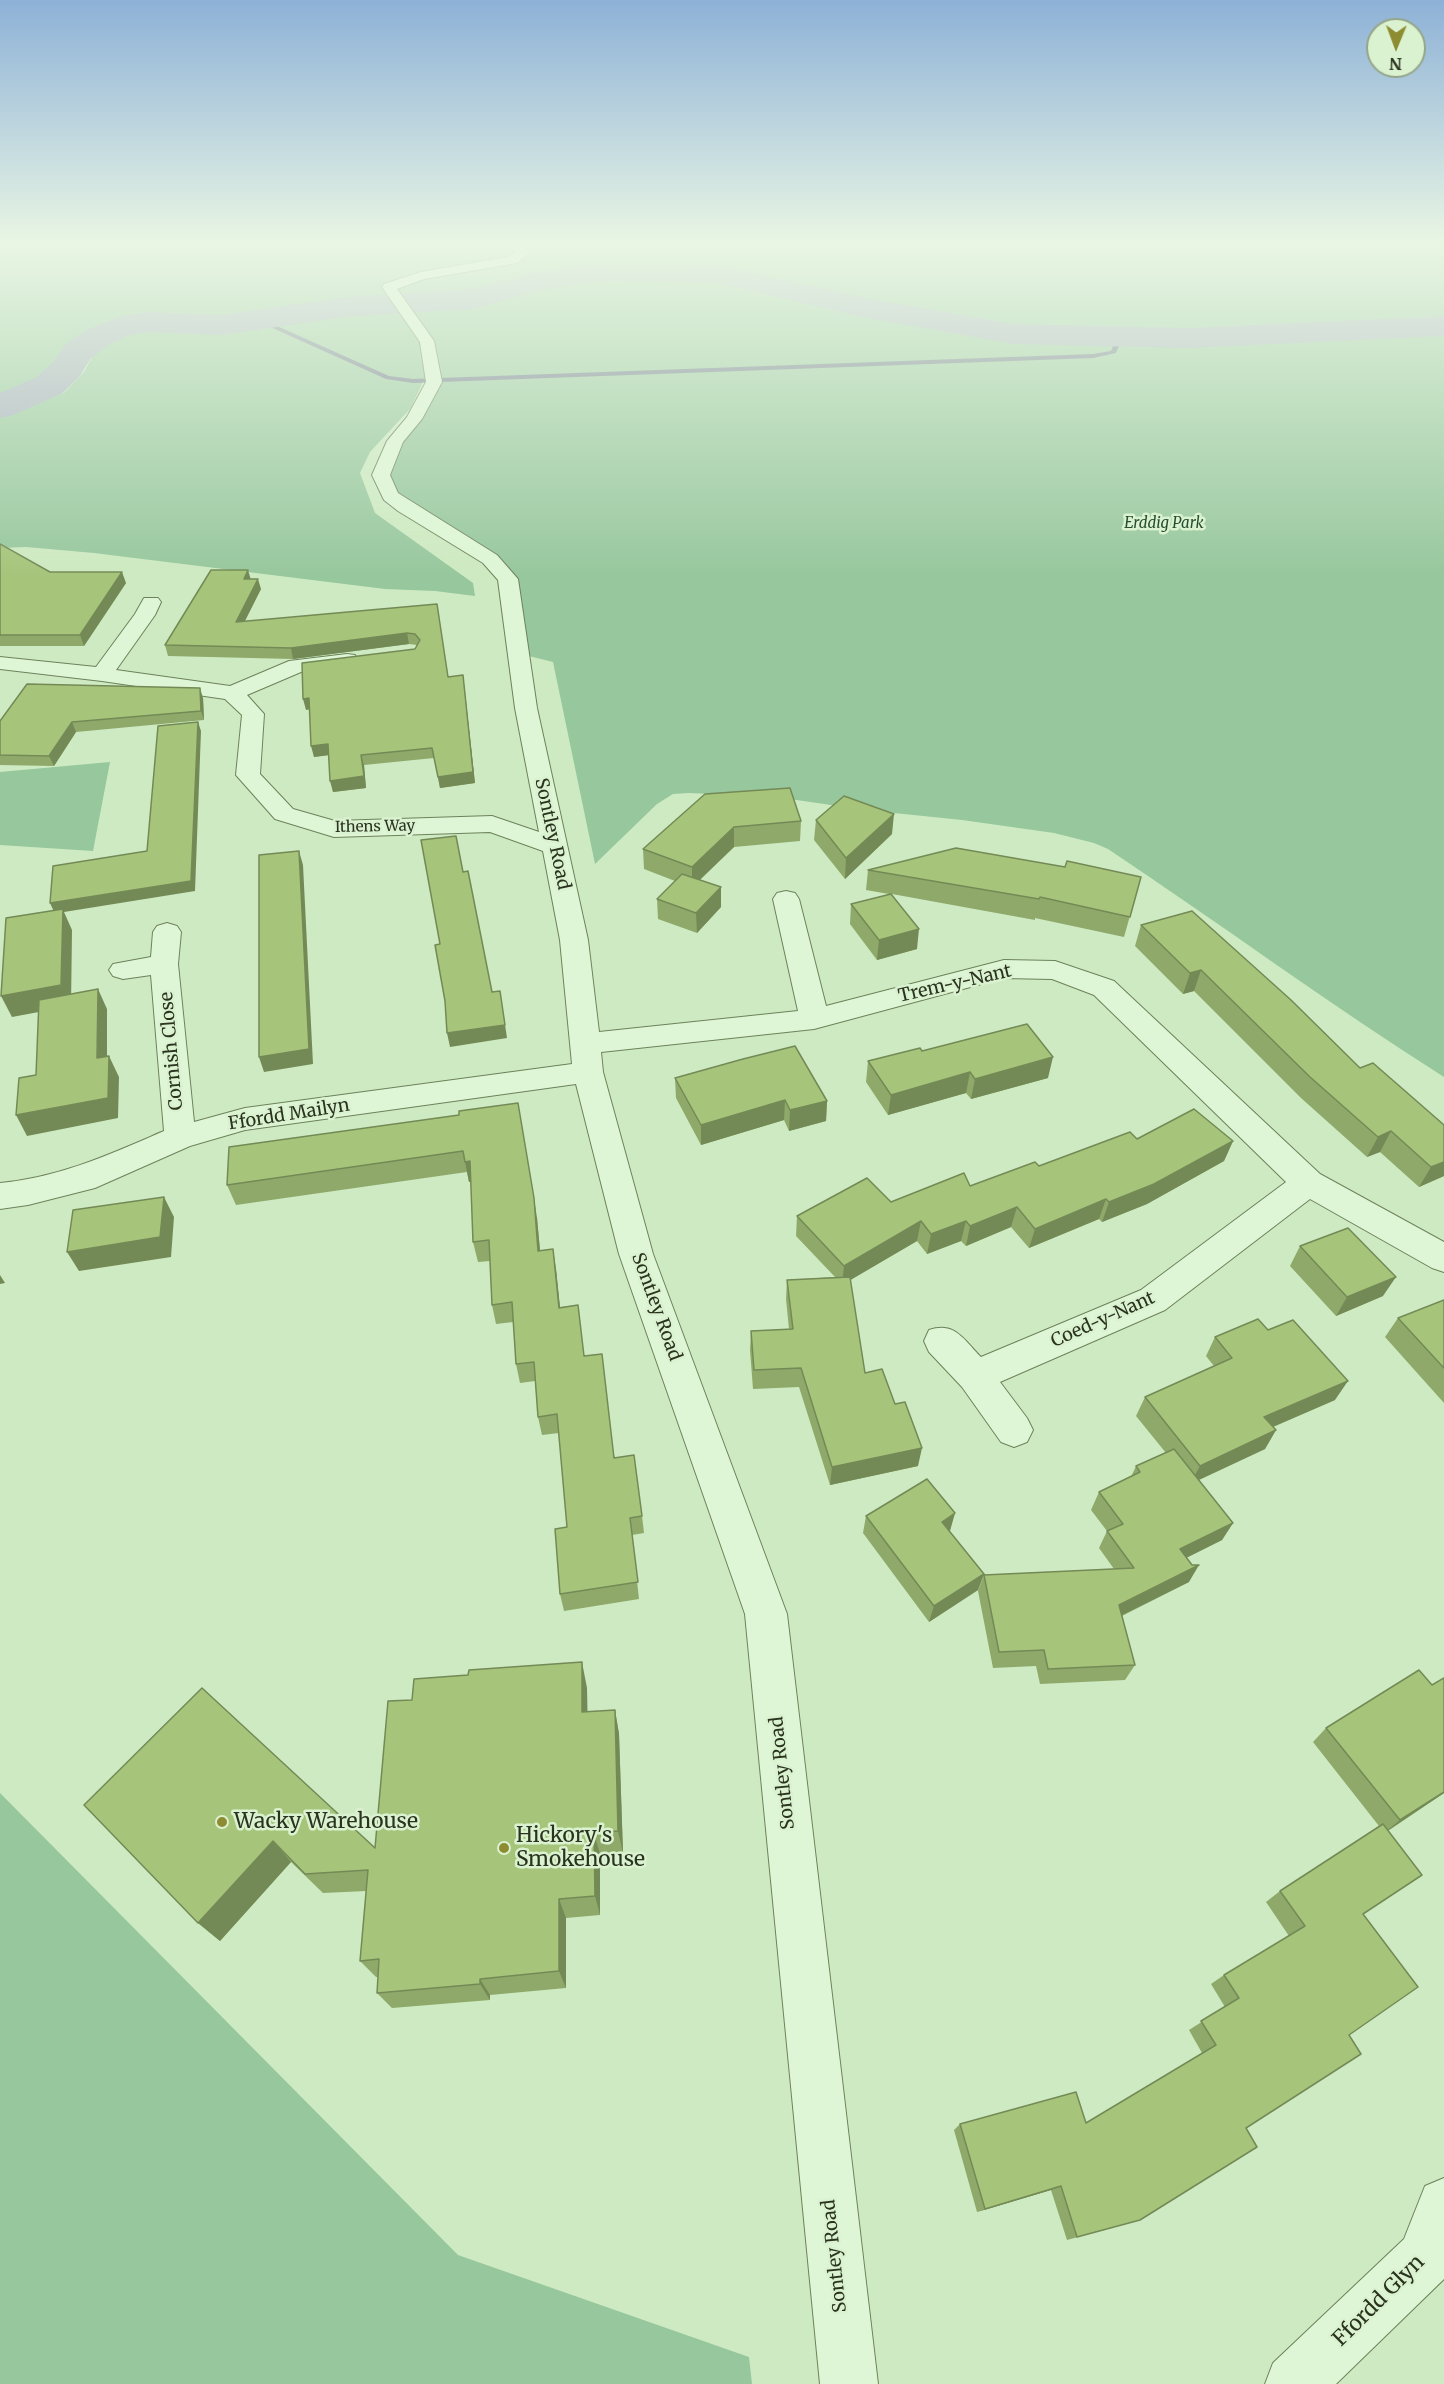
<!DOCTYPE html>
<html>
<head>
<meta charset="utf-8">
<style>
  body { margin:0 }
  #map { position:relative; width:1444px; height:2384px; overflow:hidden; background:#ceeac2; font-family:Merriweather,serif }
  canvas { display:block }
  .north { position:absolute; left:1366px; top:18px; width:60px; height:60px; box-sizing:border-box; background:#dbf2d1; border:2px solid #94a689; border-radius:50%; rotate:181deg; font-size:16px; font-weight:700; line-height:24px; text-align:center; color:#29331e }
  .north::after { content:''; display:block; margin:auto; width:21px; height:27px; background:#8d8c30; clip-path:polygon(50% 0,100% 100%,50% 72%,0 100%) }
</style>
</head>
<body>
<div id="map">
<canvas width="1444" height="2384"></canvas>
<div class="north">N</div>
</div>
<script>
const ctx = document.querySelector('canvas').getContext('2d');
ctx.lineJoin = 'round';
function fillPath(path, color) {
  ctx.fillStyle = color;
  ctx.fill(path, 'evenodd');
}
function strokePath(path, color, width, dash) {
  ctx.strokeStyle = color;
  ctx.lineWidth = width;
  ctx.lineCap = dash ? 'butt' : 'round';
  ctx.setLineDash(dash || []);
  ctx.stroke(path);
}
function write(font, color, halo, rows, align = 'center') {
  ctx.font = font + ' Merriweather,serif';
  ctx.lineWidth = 5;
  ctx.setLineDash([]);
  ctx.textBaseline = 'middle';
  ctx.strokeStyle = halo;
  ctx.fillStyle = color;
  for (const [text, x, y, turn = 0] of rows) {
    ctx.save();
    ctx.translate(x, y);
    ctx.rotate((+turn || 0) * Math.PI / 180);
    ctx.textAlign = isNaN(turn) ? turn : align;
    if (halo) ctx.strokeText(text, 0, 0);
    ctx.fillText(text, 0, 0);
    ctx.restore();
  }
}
const green = new Path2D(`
  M0,243H1444V1077C1330,1005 1221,924 1108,849L1094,843L1054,833L962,820L865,810L776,797L689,793L673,794L657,804L595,864L553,662L517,653L508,579L404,507L381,475L434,382L427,341L401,304L395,308L420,340L426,376L410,409L370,452L360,473L375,513L473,583L475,596L435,591L385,589L94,553L26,547L0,548ZM111,340L95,351L84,372L64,393L28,404L31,387L66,358L69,351Z
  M110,762L93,851L0,845V772Z
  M0,1793L458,2255L749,2357L752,2384H0Z`);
const stream = new Path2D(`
  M259,318L389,376L413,379L1093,354L1111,351L1113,346L1111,336L1114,334L1117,336L1119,346L1116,353L1093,358L413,383L386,379L257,321Z`);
const river = new Path2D(`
  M609,263L717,265L867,298L1014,324L1188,328L1444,316V336L1188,348L1014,344L867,318L717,283L609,281L540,290L473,309L345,317L222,335L149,332L130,335L110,344L91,358L80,376L63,393L13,415L0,418V393L37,377L54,361L66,344L86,330L122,316L149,312L222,315L345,297L472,289L537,272Z`);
const minor = new Path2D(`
  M502,243H518L531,252L517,263L424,279L397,289L434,341L442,382L422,419L403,442L390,475L398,493L497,555L518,579L537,708L588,940L599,1032L798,1011L773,899L777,893L786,891L795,893L799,899L826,1006L1004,960L1055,961L1114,981L1320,1174L1444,1242V1272L1432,1268L1310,1199L1165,1310L1000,1382L1027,1418L1033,1430L1027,1442L1014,1447L1001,1442L962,1387L929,1352L924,1341L929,1330C955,1321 964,1340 981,1357L1141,1290L1286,1182L1094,995L1052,979L1004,978L814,1029L601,1052L603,1072L653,1254L787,1614L878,2384H820L745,1614L619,1254L576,1084L245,1130L190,1146L95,1188L28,1205L0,1209V1183C61,1177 108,1155 164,1131L151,975L123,979L113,976L109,970L113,964L151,957L153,932L157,926L167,923L177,926L181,932L178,964L194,1122L245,1108L572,1064L560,940L543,851L490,832L334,837L275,819L236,775L242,715L225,699L102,681L0,669V657L96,667L135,614L144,598H158L161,602L155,615L116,670L230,686L289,661L347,654L355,655L358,660L355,665L301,672L247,695L264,714L260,774L293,809L335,821L492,816L539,832L515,708L498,580L483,563L398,511L384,500L372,475L387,441L407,417L426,382L420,342L382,287L384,284L421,272L508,257L516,252Z
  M1444,2178V2279L1336,2384H1265L1273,2363L1404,2239L1425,2186Z`);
const wall = new Path2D(`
  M0,544L50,572L126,583L84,646H0Z
  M251,579L261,589L244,622L437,604L448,677L463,675L475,783L440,788L434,758L364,765L366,788L333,792L328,755L314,757L309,709L306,710L415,649L417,645L409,644L293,659L168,656L165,645Z
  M203,698L204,720L76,732L54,766L0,765V721Z
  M790,788L801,821L800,841L734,847L700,880L721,907L697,933L658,919L657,899L675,881L644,869L643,849Z
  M816,820L892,834L845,879L814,840Z
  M1065,867L1141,877L1124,937L1035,918V920L892,894L917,949L877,960L850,924L851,904L889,894L866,890L868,870Z
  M1192,911L1444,1176L1419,1187L1380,1152L1367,1157L1301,1098L1194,991L1183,994L1135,946L1141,925Z
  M868,1061L1048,1078L971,1099L966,1093L888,1115L866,1082Z
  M675,1078L827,1101L826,1121L789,1131L784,1120L701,1145L676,1098Z
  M459,1115L537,1218L540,1251L556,1269L560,1307L578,1305L584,1356L615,1458L642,1516L644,1533L632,1535L639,1599L564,1611L560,1594L567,1527L559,1433L542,1435L538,1417L535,1381L520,1383L516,1364L513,1322L496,1324L492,1305L490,1261L478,1262L473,1242L471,1182H469L467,1172L236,1205L227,1185Z
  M1137,1139L1233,1141L1224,1161L1147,1204L1102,1222L1099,1219L1029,1248L1011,1227L966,1246L961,1241L927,1254L917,1241L850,1280L865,1373L918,1466L830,1485L799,1387L753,1389L750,1350L751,1331L789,1329L786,1299L787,1280L835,1277L796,1236L797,1216L891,1202L970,1186Z
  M1300,1246L1383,1296L1336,1316L1290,1266Z
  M1444,1300V1403L1385,1337L1398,1318Z
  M1268,1330L1335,1400L1273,1427L1276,1430L1265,1449L1199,1480L1233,1523L1222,1540L1186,1558L1189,1582L1122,1616L1135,1665L1125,1680L1040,1684L1036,1666L993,1668L978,1591L984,1575L1114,1569L1099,1548L1107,1531L1091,1510L1099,1492L1131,1477L1136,1466L1166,1453L1136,1416L1145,1397L1214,1366L1206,1356L1215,1337Z
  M955,1513L949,1531L984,1574L978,1590L929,1622L863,1533L866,1516Z
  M587,1688V1712L615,1710L619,1734L623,1853L600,1854V1915L566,1918V1988L490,1995V2000L392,2008L377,1993L378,1977H376L360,1961L366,1891L323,1893L291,1862L220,1941L198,1923L84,1805L375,1848L412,1700Z
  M1326,1728L1444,1793L1388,1831L1363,1914L1349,2035L1246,2128L1140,2220L1067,2240L1051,2190L977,2212L954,2130L960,2124L1086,2123L1202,2053L1189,2030L1225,2007L1211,1984L1224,1975L1289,1936L1266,1902L1280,1891L1379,1826L1313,1742Z`);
const shadedWall = new Path2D(`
  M248,570L251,580L244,579Z
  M122,572L126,583L84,646L80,635Z
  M258,579L261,589L239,633L236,622Z
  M407,633L409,644L293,659L291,648Z
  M463,675L475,783L440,788L438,777Z
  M200,688L203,698L204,720L201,711Z
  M309,698L311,709L306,710L303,699Z
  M72,722L76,732L54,766L49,756Z
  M198,722L201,731L195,891L64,912L72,930L71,1006L12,1017L1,996L55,914L50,903L191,881Z
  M328,744L330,755L314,757L311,746Z
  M361,755L364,765L366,788L333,792L330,781Z
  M894,814L892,834L845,879L846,858Z
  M734,827V847L692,887V867Z
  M299,851L303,865L313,1064L264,1072L259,1057Z
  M721,887V907L697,933L696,913Z
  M919,929L917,949L877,960L879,940Z
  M1201,970L1194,991L1183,994L1190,973Z
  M98,989L107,1009V1079L97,1058Z
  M500,991L507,1038L450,1047L447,1033Z
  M109,1056L119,1077L118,1118L27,1136L16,1115Z
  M1053,1057L1048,1078L971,1099L975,1079Z
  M970,1072L966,1093L888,1115L891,1095Z
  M785,1100L784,1120L701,1145V1125Z
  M827,1101L826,1121L789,1131L790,1110Z
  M1391,1131L1380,1152L1367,1157L1378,1137Z
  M1233,1141L1224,1161L1147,1204L1102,1222L1109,1202Z
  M470,1161L474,1181L469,1182L465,1162Z
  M1444,1162V1176L1419,1187L1431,1167Z
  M164,1197L174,1217L171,1257L79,1271L67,1252Z
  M534,1198L537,1218L542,1271L538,1251Z
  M1106,1199L1099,1219L1029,1248L1035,1229Z
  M1017,1207L1011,1227L966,1246L970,1226Z
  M921,1221L917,1241L842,1285L844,1266Z
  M966,1221L961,1241L927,1254L931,1234Z
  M553,1249L556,1269L562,1327L559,1308Z
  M0,1275L5,1283L0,1284Z
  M1396,1277L1383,1296L1336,1316L1347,1297Z
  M1348,1381L1335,1400L1254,1435L1264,1417Z
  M1276,1430L1265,1449L1190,1484L1200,1466Z
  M922,1448L918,1466L830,1485L832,1467Z
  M955,1513L950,1531L937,1540L942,1522Z
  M1233,1523L1222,1540L1170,1566L1180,1549Z
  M1199,1565L1189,1582L1110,1621L1119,1605Z
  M984,1574L978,1590L929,1622L934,1606Z
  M582,1662L587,1688L588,1737L582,1712Z
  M615,1710L619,1734L623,1853L618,1831Z
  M1444,1792V1793L1384,1833L1400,1820Z
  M594,1833L600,1854V1915L595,1896Z
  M273,1841L291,1862L220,1941L198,1923Z
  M559,1899L566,1918V1988L559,1971Z
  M480,1979L490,1995V2000L480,1984Z
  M1061,2186L1051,2190L977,2212L985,2209Z`);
const building = new Path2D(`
  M0,544L50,572H122L80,635H0Z
  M211,570H248L244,579H258L236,622L437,604L448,677L463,675L473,772L438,777L432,748L361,755L364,776L330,781L328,744L311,746L309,698L303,699L302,663L415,649L420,640L415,634L407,633L291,648L165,645Z
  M27,684L200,688L201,711L72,722L49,756L0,755V721Z
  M198,722L191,881L50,903L53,866L147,851L158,726Z
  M790,788L801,821L734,827L692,867L643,849L705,794Z
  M844,796L894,814L846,858L816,820Z
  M456,836L463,872L468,871L492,992L500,991L505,1025L447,1033L445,1001L435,945L440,944L421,840Z
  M956,848L1065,867L1067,861L1141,877L1130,917L1040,897L1039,899L868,870Z
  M299,851L309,1049L259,1057V855Z
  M682,874L721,887L696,913L657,899Z
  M891,894L919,929L879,940L851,904Z
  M63,909L61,985L1,996L6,918Z
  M1192,911L1291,1000L1360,1068L1373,1063L1444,1125V1162L1431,1167L1391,1131L1378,1137L1310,1077L1201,970L1190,973L1141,925Z
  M98,989L97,1058L109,1056L108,1098L16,1115L19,1078L36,1075L39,1000Z
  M1027,1024L1053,1057L975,1079L970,1072L891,1095L868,1061L920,1048L922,1051Z
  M795,1046L827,1101L790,1110L785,1100L701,1125L675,1078L743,1059Z
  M518,1103L534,1198L538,1251L553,1249L559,1308L578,1305L584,1356L602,1354L614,1458L634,1455L642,1516L630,1518L638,1582L560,1594L555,1529L567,1527L557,1414L538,1417L534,1362L516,1364L512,1302L492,1305L489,1240L473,1242L470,1161L465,1162L463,1151L227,1185L229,1147L459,1115V1111Z
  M1194,1109L1233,1141L1154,1184L1109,1202L1106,1199L1035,1229L1017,1207L970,1226L966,1221L931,1234L921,1221L844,1266L797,1216L867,1178L891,1202L964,1173L970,1186L1035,1162L1039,1166L1130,1132L1137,1139Z
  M164,1197L160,1237L67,1252L73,1210Z
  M1348,1228L1396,1277L1347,1297L1300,1246Z
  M850,1277L865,1373L882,1369L895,1404L905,1402L922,1448L832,1467L801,1368L754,1370L751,1331L793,1329L787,1280Z
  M1444,1300V1368L1398,1318Z
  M1258,1319L1268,1330L1293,1320L1348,1381L1264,1417L1276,1430L1200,1466L1145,1397L1232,1358L1215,1337Z
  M1174,1449L1233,1523L1180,1549L1192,1565H1199L1119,1605L1135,1665L1048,1669L1044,1650L999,1652L984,1575L1134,1568L1107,1531L1123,1524L1099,1492L1140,1472L1136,1466Z
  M927,1479L955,1513L942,1522L984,1574L934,1606L866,1516Z
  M582,1662V1712L615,1710L618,1831L594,1833L595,1896L559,1899V1971L480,1979V1984L377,1993L379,1959L360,1961L368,1870L305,1874L273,1841L198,1923L84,1805L202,1688L375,1848L388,1701L412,1700L414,1679L468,1675L469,1670Z
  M1419,1670L1432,1685L1444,1678V1792L1400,1820L1326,1728Z
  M1383,1824L1422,1875L1363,1914L1418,1987L1349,2035L1361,2054L1246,2128L1257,2147L1140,2220L1077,2237L1061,2186L985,2209L960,2124L1076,2092L1086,2123L1216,2045L1201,2021L1239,1998L1224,1975L1305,1926L1280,1891Z`);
const markers = [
  [222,1822,6,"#8d8c30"],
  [504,1848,6,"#8d8c30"]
];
const farParknames = [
  ["Erddig Park",1164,524]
];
const farStreetnames = [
  ["Ithens Way",375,827,-1]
];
const streetNames = [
  ["Sontley Road",552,834,78],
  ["Trem-y-Nant",955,984,-13],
  ["Cornish Close",172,1051,-95],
  ["Ffordd Mailyn",289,1115,-9],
  ["Sontley Road",656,1307,70],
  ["Coed-y-Nant",1103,1320,-24],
  ["Sontley Road",783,1773,-96],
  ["Sontley Road",835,2256,-96]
];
const nearPoinames = [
  ["Wacky Warehouse",234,1822],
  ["Hickory's",516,1836],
  ["Smokehouse",516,1860]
];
const nearStreetnames = [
  ["Ffordd Glyn",1379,2301,-45]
];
fillPath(green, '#97c79d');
fillPath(stream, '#6c748a');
fillPath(river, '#a4acbd');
strokePath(minor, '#6d825b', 2);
fillPath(minor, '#def6d5');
fillPath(wall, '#8fa96a');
fillPath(shadedWall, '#748a56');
fillPath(building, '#a6c57b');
strokePath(building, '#748a56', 1.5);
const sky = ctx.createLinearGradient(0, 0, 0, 577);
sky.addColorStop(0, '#8db1d7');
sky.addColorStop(0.42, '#e9f6e4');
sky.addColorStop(1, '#e9f6e400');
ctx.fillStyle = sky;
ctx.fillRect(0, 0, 1444, 577);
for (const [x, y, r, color] of markers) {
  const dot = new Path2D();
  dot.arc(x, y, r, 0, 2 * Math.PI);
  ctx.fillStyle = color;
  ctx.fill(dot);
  strokePath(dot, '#dbf2d1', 2);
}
write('italic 15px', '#264e30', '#dbf2d1', farParknames);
write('15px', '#29331e', '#dbf2d1', farStreetnames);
write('18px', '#29331e', '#dbf2d1', streetNames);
write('21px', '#29331e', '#dbf2d1', nearPoinames, 'left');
write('21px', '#29331e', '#dbf2d1', nearStreetnames);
</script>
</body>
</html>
